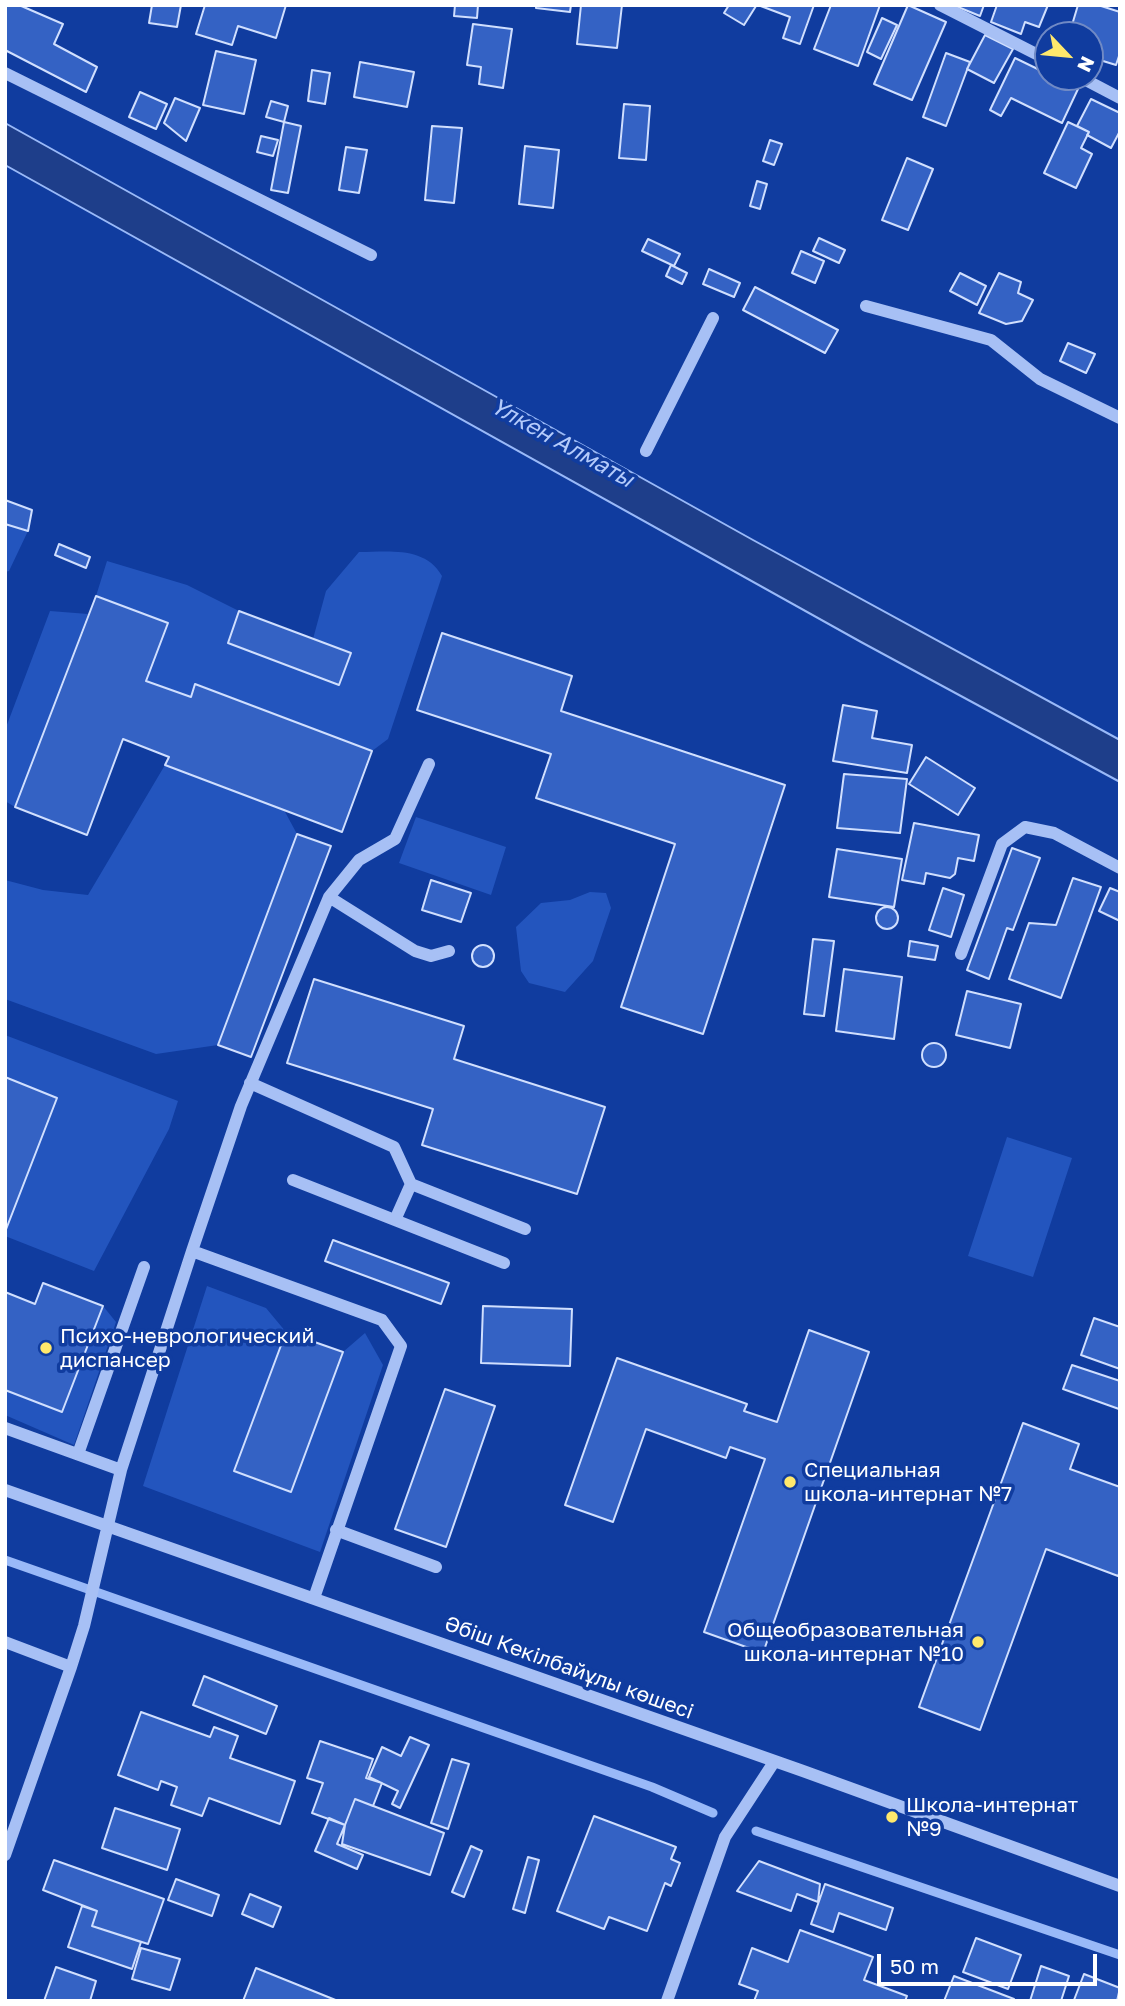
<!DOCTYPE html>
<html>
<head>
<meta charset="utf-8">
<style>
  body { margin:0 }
  #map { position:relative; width:1125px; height:2006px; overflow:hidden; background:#103c9f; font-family:"Golos Text",sans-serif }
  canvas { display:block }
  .frame { position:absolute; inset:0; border:7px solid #fff; pointer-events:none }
  .north { position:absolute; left:1034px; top:21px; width:70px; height:70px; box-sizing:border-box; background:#103c9f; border:2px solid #708ac5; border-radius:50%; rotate:116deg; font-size:19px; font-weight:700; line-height:28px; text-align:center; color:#fff }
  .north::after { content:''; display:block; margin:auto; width:24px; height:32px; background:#ffe86c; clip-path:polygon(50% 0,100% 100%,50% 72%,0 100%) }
  .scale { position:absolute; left:877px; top:1954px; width:220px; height:32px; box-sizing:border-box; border:4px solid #fff; border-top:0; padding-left:9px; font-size:21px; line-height:24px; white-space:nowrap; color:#fff; -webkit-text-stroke:5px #103c9f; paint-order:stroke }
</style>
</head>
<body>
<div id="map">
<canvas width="1125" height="2006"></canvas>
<div class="frame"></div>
<div class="north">N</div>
<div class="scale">50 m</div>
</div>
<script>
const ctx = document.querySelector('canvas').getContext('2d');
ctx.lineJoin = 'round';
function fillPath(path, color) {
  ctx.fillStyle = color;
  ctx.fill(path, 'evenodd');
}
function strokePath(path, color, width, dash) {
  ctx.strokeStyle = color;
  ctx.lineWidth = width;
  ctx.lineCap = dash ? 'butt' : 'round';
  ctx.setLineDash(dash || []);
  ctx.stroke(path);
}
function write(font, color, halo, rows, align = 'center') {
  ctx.font = font + ' "Golos Text",sans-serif';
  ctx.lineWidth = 7;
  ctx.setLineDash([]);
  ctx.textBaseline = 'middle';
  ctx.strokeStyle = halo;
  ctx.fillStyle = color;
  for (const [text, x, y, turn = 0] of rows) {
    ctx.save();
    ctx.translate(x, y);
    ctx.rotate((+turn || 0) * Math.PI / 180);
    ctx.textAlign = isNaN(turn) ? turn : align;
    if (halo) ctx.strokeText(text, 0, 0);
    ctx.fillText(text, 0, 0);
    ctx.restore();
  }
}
const green = new Path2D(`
  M5,524L28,531L9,571L5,572Z
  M359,552C389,552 425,546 442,576L388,739L372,751L196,684L191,697L146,681L167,623L96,596L107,561L187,585L239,611L228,643L339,685L351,653L313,639L326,591Z
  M50,611L88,614L15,807L5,801V730Z
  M165,765L284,810L297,834L218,1045L156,1054L5,999V880L43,890L88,895Z
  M416,817L506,847L491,895L399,863Z
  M590,892L606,893L611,908L593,961L565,992L529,983L521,971L516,927L541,903L570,900Z
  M5,1035L178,1101L169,1129L94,1271L5,1236V1232L57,1098L5,1077Z
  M1007,1137L1072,1158L1033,1277L968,1256Z
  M207,1286L266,1308L286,1332L235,1471L291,1491L343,1352L365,1333L383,1365L320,1552L143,1486Z
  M103,1306L116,1322L74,1445L5,1415V1390L62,1412Z`);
const water = new Path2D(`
  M5,123L753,540L1120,740V782L861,642L5,165Z`);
const stream = new Path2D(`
  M5,1560L652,1787L713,1813
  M756,1831L1120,1955`);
const building = new Path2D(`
  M5,5H19L63,24L54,44L97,67L86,92L5,50Z
  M152,5H181L177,27L149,23Z
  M205,5H286L276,38L238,26L232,45L196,34Z
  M455,5H478L477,18L454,16Z
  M536,5H571L570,12L536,8Z
  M581,5H622L617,48L577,44Z
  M729,5H754L756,6L744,25L724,13Z
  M758,5H814L800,44L783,38L790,17Z
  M831,5H880L858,66L814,49Z
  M908,5L946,22L912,100L874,84Z
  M953,5H984L980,16Z
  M997,5H1048L1039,27L1025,22L1021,34L991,22Z
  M1078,5H1098L1120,12V53L1116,65L1090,57V35H1069Z
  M882,18L897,25L881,59L867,52Z
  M473,24L512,29L503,88L479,84L481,67L467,65Z
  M985,35L1013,49L994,83L967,69Z
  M216,51L256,60L244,114L203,105Z
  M946,53L970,62L946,126L923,117Z
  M1015,58L1048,74V77H1053L1078,89L1062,123L1011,98L1001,116L990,110Z
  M360,62L414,72L407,107L354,97Z
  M312,70L330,73L325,104L308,101Z
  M140,92L167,104L156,129L129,117Z
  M175,98L200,108L186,141L164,123Z
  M1091,99L1120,113V131L1111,148L1087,135L1089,132L1077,126Z
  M271,101L288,106L284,122L266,117Z
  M624,104L650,106L646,160L619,158Z
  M284,122L301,126L288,193L271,190Z
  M1068,122L1089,132L1081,148L1092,154L1076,188L1044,173Z
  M432,126L462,128L454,203L425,200Z
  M261,136L278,140L273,156L257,152Z
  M770,140L782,144L774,165L763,161Z
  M525,146L559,150L553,208L519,204Z
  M346,147L367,150L359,193L339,190Z
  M907,158L933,169L908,230L882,220Z
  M757,181L767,184L760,209L750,206Z
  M819,238L845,250L839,263L813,251Z
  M648,239L680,254L674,266L642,251Z
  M801,251L824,261L815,283L792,273Z
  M671,265L687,273L682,284L666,276Z
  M709,269L740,283L734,297L703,284Z
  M960,273L986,286L977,305L950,291Z
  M999,273L1021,282L1018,293L1033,300L1022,321L1006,324L979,313Z
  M755,287L838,330L825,353L743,310Z
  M1068,343L1095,354L1086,373L1060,361Z
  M5,500L32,510L28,531L5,524Z
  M59,544L90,557L86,568L55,555Z
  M96,596L168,623L146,681L191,697L195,684L372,751L342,832L165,765L169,757L123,739L87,835L15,807Z
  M239,611L351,653L339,685L228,643Z
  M442,633L572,676L561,711L785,785L703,1034L621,1007L675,844L536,798L551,754L417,710Z
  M843,705L877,711L872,738L912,745L907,773L833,761Z
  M926,757L975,788L958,815L909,784Z
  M844,774L907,779L900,833L837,828Z
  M914,823L979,835L974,861L958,858L955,874L950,878L926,873L924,884L902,880Z
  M297,834L331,846L251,1057L218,1045Z
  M1012,848L1040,858L1013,930L1007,928L989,979L967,970Z
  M837,849L902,859L894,907L829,897Z
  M1073,878L1101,887L1061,998L1009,979L1029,923L1056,925Z
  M431,880L471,893L461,922L422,910Z
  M943,888L964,895L951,937L929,930Z
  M1110,888L1120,892V921L1099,911Z
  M876 918a11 11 0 1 1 22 0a11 11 0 1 1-22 0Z
  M813,939L834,941L824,1016L804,1014Z
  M910,941L938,946L935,960L908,956Z
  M472 956a11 11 0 1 1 22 0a11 11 0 1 1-22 0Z
  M844,969L902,977L894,1039L836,1031Z
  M314,979L464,1026L454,1059L605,1107L577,1194L422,1145L433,1109L287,1063Z
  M967,991L1021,1004L1010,1048L956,1035Z
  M922 1055a12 12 0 1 1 24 0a12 12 0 1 1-24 0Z
  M5,1077L57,1098L5,1232Z
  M333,1240L449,1283L441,1304L325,1261Z
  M43,1283L103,1306L62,1412L5,1390V1292L35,1304Z
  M483,1306L572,1309L570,1366L481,1363Z
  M1094,1318L1120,1327V1369L1081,1355Z
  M809,1330L869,1352L763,1653L704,1632L765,1459L730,1447L726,1458L646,1429L613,1522L565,1505L617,1358L747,1404L744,1411L777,1422Z
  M286,1332L343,1352L291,1492L234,1471Z
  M1072,1365L1120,1381L1119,1409L1063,1389Z
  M445,1389L495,1406L446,1547L395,1529Z
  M1023,1423L1079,1444L1070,1469L1120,1487V1571L1118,1576L1046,1549L980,1730L919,1707Z
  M204,1676L277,1706L266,1734L193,1705Z
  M141,1712L210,1737L214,1727L238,1736L230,1758L295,1781L280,1824L209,1798L202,1816L171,1805L177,1787L161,1781L158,1790L118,1775Z
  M410,1737L429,1745L400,1808L392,1804L398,1791L369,1777L382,1747L401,1756Z
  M320,1741L373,1759L366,1778L382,1783L373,1806L355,1799L345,1825L312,1813L323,1783L307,1778Z
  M452,1759L469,1764L448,1829L431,1823Z
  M355,1799L444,1833L430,1875L342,1844L345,1825Z
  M115,1808L180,1829L167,1870L102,1848Z
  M594,1816L676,1847L671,1859L680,1863L671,1886L665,1883L647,1931L609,1917L604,1929L557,1911Z
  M329,1818L345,1825L337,1844L363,1855L357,1869L315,1851Z
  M471,1846L482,1851L464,1897L452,1892Z
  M528,1857L539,1860L525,1913L513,1909Z
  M54,1860L164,1899L148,1944L92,1926L97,1911L43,1890Z
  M759,1861L820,1884L818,1902L797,1894L791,1911L737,1891Z
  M176,1879L219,1895L212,1916L168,1900Z
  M825,1884L893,1908L886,1930L839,1913L833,1932L811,1924Z
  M250,1894L281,1907L273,1927L242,1914Z
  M82,1906L97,1911L92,1926L141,1942L132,1969L68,1947Z
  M800,1930L873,1957L864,1980L907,1996L905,2001H754L758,1991L739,1984L752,1948L788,1962Z
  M976,1938L1021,1955L1008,1989L963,1972Z
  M141,1948L180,1959L170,1990L132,1979Z
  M1041,1966L1069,1976L1061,2001H1030Z
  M56,1967L96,1981L90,2001H44Z
  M256,1968L338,2001H243Z
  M1084,1974L1120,1988L1117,2001L1074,2000Z
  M954,1976L1014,1999L1013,2001H944Z`);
const minor = new Path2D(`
  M940,5L1048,60
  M5,73L371,255
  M1080,77L1120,98
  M866,306L991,340L1040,379L1120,418
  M646,451L713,318
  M329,897L415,951L431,956L449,951
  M961,954L1002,844L1025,827L1054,833L1120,868
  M250,1083L394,1147L411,1184L525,1229
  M293,1180L504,1263
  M395,1220L411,1184
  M192,1251L382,1320L401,1346L314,1598
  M5,1428L121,1470
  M78,1454L144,1267
  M5,1490L803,1771L1120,1886
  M336,1530L436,1567
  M5,1642L71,1667
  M5,1855L71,1667L84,1626L121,1470L192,1251L241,1106L329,897L359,860L395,839L429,764
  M667,2001L725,1837L774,1762`);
const markers = [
  [46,1348,7,"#ffe86c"],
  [790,1482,7,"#ffe86c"],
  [978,1642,7,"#ffe86c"],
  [892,1817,7,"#ffe86c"]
];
const poiNames = [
  ["Психо-неврологический",60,1336],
  ["диспансер",60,1360],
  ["Специальная",804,1470],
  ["школа-интернат №7",804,1494],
  ["Общеобразовательная",964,1630,"right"],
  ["школа-интернат №10",964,1654,"right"],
  ["Школа-интернат",906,1805],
  ["№9",906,1829]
];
const streetNames = [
  ["Әбіш Кекілбайұлы көшесі",569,1668,20]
];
const waterNames = [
  ["Үлкен Алматы",562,443,29]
];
fillPath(green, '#2355be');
fillPath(water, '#1e3e8a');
strokePath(water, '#99b9f8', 2);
strokePath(stream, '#99b9f8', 9);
fillPath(building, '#3462c4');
strokePath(building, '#d0dffe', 2);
strokePath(minor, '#a7c0f5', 12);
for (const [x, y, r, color] of markers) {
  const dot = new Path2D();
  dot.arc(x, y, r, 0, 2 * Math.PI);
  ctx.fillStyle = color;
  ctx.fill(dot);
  strokePath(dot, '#103c9f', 2.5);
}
write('21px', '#fff', '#103c9f', poiNames, 'left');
write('21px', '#fff', '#103c9f', streetNames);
write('italic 23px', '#b4cbfb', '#103c9f', waterNames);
</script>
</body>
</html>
